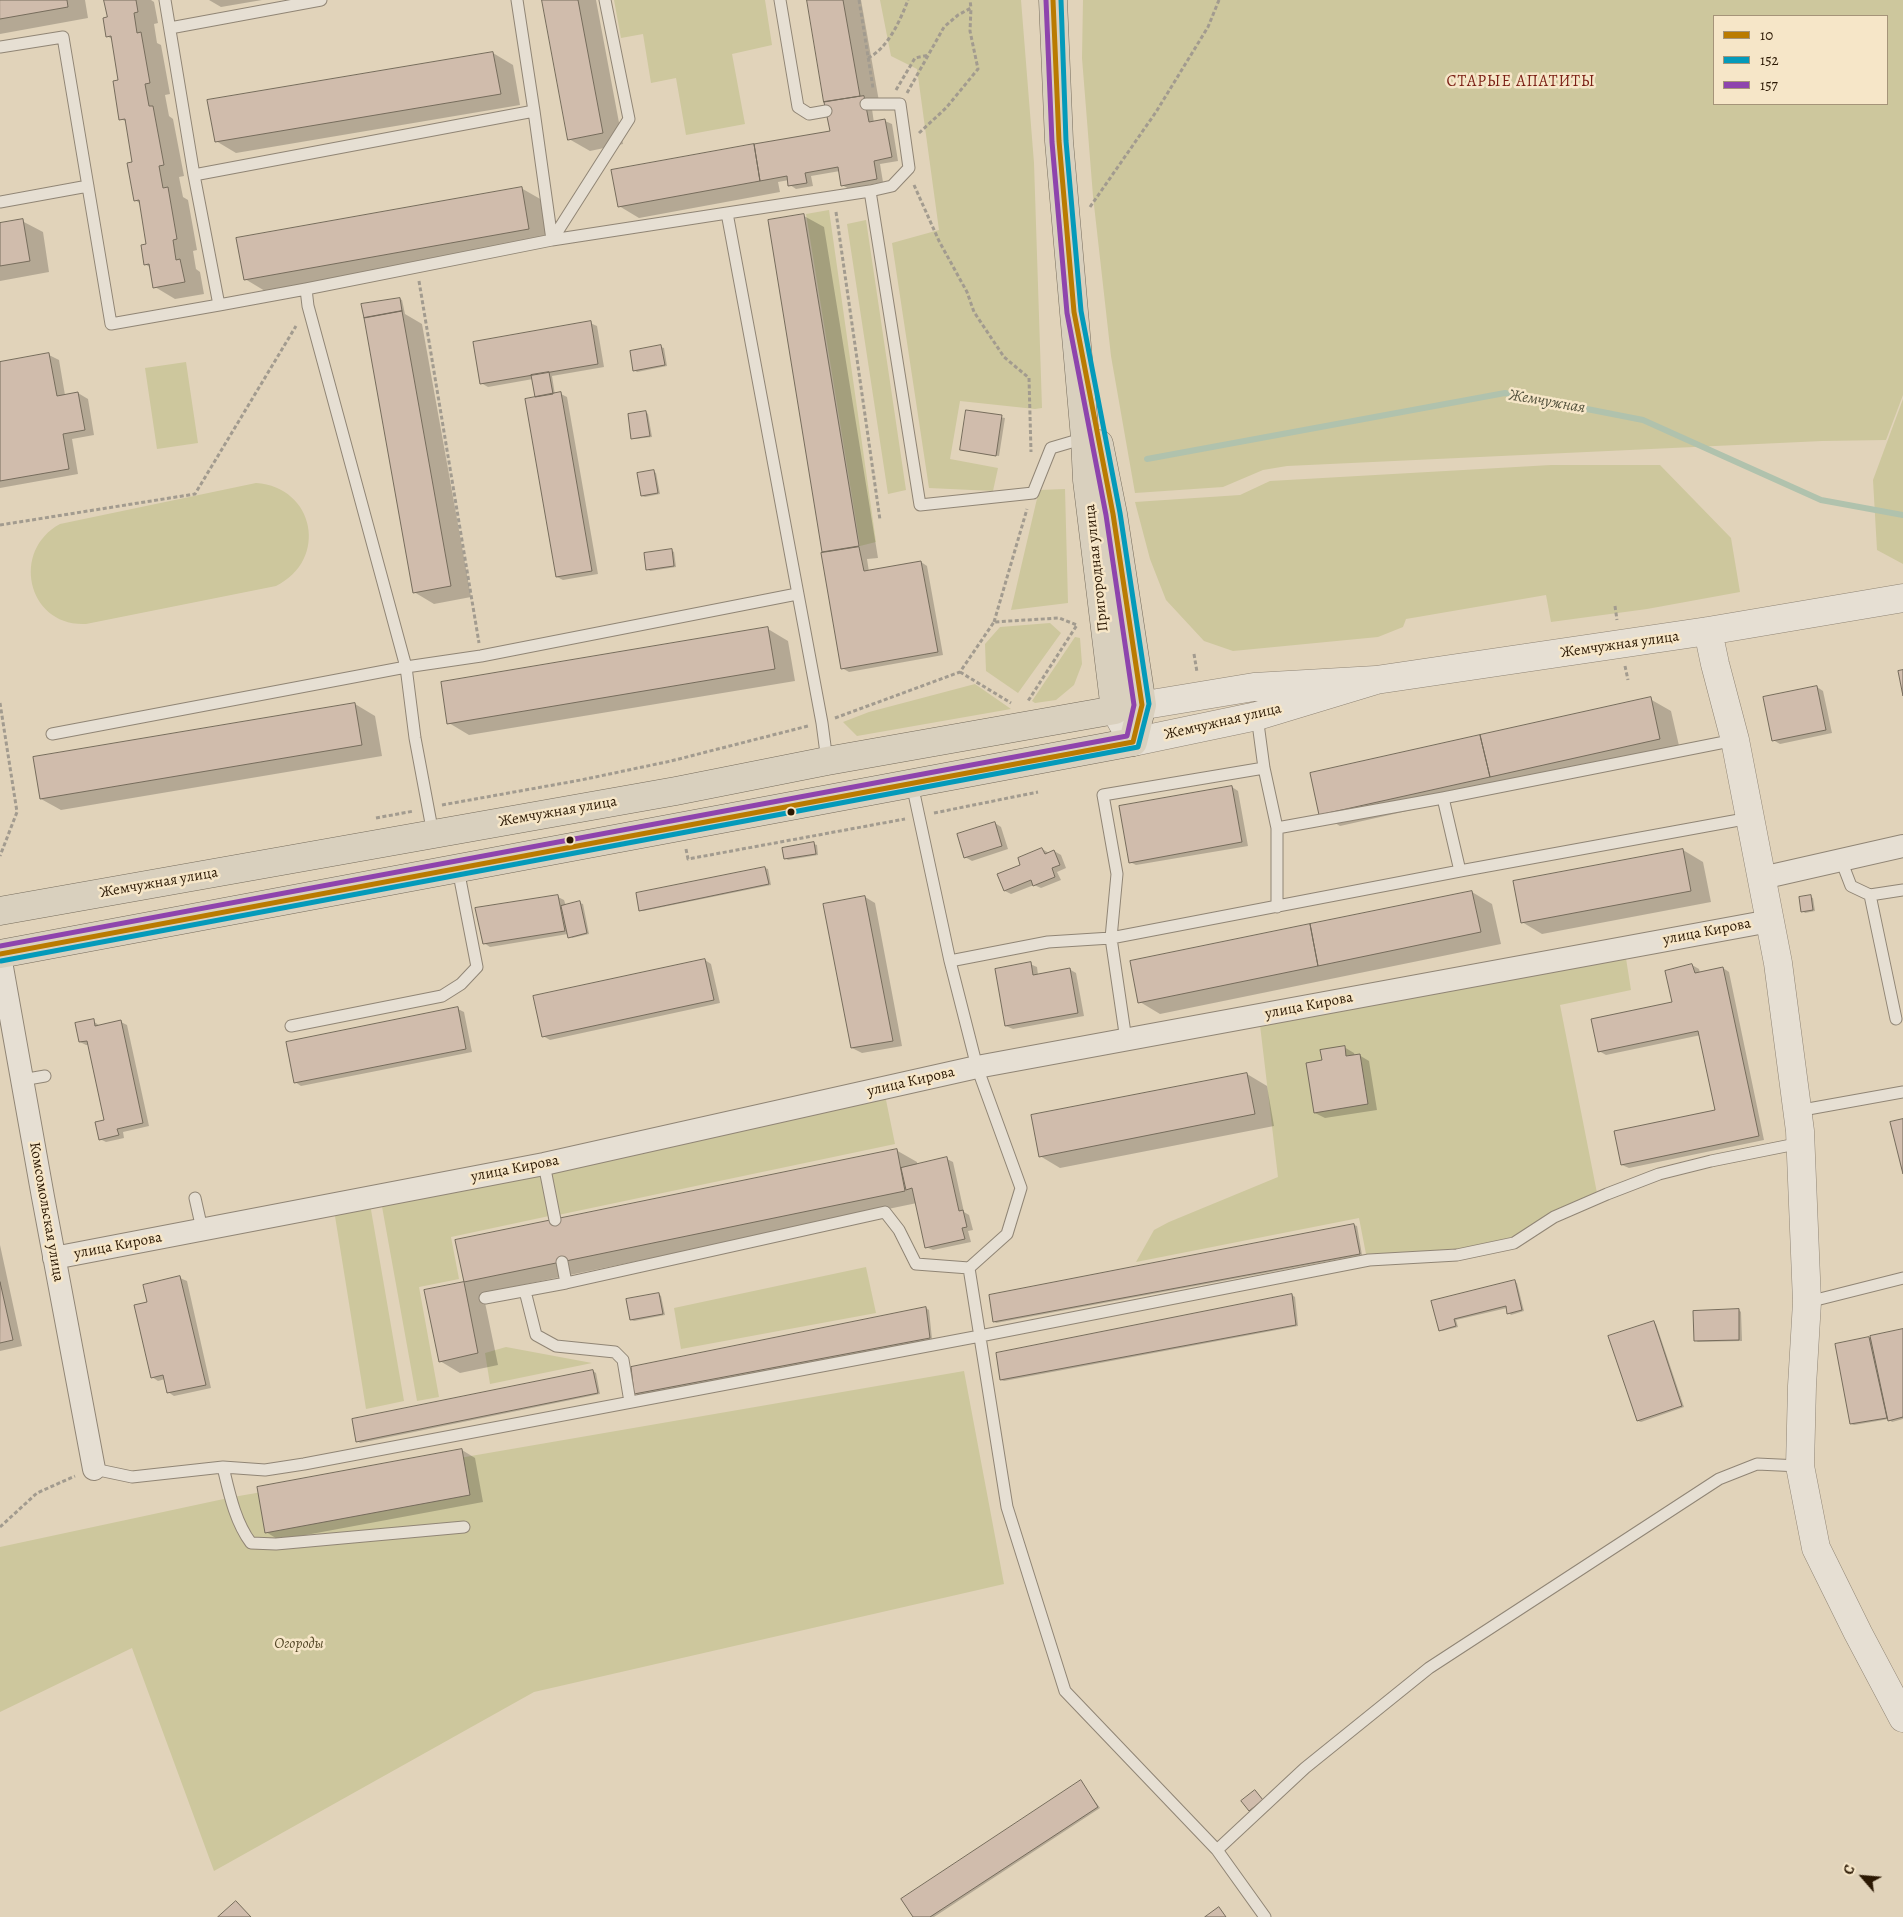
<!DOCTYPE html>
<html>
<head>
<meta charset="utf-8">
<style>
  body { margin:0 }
  #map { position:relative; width:1903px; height:1917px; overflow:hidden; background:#e1d3ba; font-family:Alegreya,serif }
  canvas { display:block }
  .legend { position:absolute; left:1713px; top:15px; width:175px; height:90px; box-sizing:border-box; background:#f6e6c8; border:1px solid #a59479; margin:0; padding:6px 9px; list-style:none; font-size:15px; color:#2b1803 }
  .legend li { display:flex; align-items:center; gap:10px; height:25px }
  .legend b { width:25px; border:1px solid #a59479 }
  .north { position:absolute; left:1838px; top:1852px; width:50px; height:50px; -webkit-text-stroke:4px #f6e6c8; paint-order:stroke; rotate:297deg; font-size:14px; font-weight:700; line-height:20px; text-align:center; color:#2b1803 }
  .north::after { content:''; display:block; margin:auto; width:18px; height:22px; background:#2b1803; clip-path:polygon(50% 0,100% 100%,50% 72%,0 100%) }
</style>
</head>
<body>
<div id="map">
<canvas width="1903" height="1917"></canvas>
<ul class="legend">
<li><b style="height:6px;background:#ba7b01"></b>10</li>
<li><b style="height:6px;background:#049aba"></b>152</li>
<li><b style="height:6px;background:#8e44ad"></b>157</li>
</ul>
<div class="north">С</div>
</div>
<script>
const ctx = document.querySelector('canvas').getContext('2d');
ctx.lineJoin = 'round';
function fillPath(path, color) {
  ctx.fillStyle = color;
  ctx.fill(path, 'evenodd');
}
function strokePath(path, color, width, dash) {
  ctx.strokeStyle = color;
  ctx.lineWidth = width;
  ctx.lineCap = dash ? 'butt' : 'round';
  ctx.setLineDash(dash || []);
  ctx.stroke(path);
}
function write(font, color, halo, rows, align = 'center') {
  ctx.font = font + ' Alegreya,serif';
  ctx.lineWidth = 5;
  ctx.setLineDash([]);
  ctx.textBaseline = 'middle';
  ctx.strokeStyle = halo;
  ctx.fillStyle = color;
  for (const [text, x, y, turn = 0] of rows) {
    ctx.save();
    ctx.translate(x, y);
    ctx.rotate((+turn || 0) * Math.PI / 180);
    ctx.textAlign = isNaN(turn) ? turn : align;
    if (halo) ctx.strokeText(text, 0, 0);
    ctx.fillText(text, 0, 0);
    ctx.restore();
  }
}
const green = new Path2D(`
  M614,0H765L772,45L732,54L745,124L686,135L676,78L651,83L643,34L621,38Z
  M880,0H1021L1034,163L1042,408L1035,409L960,401L950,459L998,468L993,491L929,488L892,243L939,230L917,69L891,56Z
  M1083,0H1903V395L1886,440L1822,441L1287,466L1263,470L1223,487L1135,493L1111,356L1093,196L1082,58ZM1887,16V104H1714V16Z
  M829,210L876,542L860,546L806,214Z
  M866,220L906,490L888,494L847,224Z
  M186,362L198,443L157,449L145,368Z
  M1903,399V564L1877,550L1873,480Z
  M1551,465H1660L1731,538L1740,592L1647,609L1551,622L1546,595L1406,619L1403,627L1378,637L1233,651L1204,641L1166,600L1150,559L1135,502L1240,495L1270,481Z
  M256,483C315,487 329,560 276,586L86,624C28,627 10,551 60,524Z
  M1065,489L1068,603L1011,610L1039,490Z
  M1050,623L1061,633L1018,693L986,671L985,644L1000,627Z
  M1075,637L1080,638L1082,664L1074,685L1056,700L1035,703L1032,701Z
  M975,684L1011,709L857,736L843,722L869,712Z
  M1625,952L1631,990L1560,1005L1597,1193L1510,1238L1456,1250L1366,1254L1359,1218L1136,1262L1154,1230L1169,1222L1278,1177L1260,1025Z
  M885,1095L895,1144L558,1215L549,1168Z
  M542,1170L549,1216L451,1237L459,1279L419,1287L439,1397L417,1401L381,1201Z
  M370,1204L404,1401L366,1409L334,1210Z
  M866,1267L876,1313L681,1349L674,1308Z
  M506,1347L592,1363L490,1384L485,1353Z
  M964,1371L1004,1584L534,1692L214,1871L132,1648L0,1712V1547L233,1497Z`);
const shadow = new Path2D(`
  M0,0H85L88,18L0,34Z
  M105,0H151L154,2L158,23L154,24L157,43L161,45L170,94L165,95L169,116L173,119L184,176L179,177L183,197L188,200L197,250L193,251L196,269L200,272L204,294L175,299L155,287L151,268L145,264L148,245L141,204L135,200L134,163L127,122L121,119L120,81L112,39L107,36L108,18Z
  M209,0H262L221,7Z
  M543,0H596L623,144L590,151L569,139Z
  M808,0H861L880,107L872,109L874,123L885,121L892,124L898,161L880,164L883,182L849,189L842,185L840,171L811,176L813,186L796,189L790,185L789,180L778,182L780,192L639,218L619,206L831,132Z
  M493,53L513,65L520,105L236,153L216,141Z
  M521,188L542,200L549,240L265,291L245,279Z
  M804,216L824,227L878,558L867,559L869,572L921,562L927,566L943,655L849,672L842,668L827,554L824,551Z
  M22,221L43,232L49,272L0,281V224Z
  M400,299L402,300L405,314L422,324L471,597L434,604L414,592Z
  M590,323L597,326L604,367L552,376L555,395L561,394L567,397L598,574L563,580L557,577L538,398L536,396L533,379L488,387L481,383Z
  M661,347L664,348L667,366L637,372L634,370Z
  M49,355L59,360L65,395L78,393L88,399L94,435L72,439L78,474L0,488V363Z
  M967,411L1005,418L999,456L961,450Z
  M646,412L648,414L652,437L635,439L633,438Z
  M653,471L656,473L660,494L645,497L642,496Z
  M671,550L674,552L676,567L650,571L648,569Z
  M768,629L788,641L795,681L469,735L449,723Z
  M1817,687L1823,691L1832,733L1780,744L1773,740Z
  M1650,699L1671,711L1680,750L1340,826L1320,814Z
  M355,704L375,716L382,756L61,810L41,799Z
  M1232,787L1238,791L1248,846L1136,865L1130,862Z
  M995,823L1001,827L1008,849L972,861L965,857Z
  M814,844L817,845L818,855L788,860L785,858Z
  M1042,849L1049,853L1054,851L1061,855L1066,868L1057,872L1061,880L1041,888L1034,885L1011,894L1005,891L1022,865Z
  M1683,850L1703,862L1711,902L1542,934L1522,922Z
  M765,868L768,869L771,885L643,911L640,910L637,894Z
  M1472,892L1492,904L1501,944L1160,1014L1140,1002Z
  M558,897L564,900L566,906L580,903L583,904L589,934L572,938L568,934L490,947L484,943Z
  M865,897L875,903L902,1046L862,1053L852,1048Z
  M1810,897L1813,898L1815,911L1805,913L1803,911Z
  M705,960L711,964L720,1003L550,1040L543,1036Z
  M1030,964L1037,967L1038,975L1069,969L1076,973L1084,1016L1013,1029L1006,1026Z
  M1692,965L1699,969L1700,973L1723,968L1729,972L1764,1140L1629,1168L1622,1165L1716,1111L1701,1035L1606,1055L1599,1051L1674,1003Z
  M458,1009L464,1012L472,1052L301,1086L295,1082Z
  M93,1021L100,1026L121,1022L127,1025L149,1126L123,1132L124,1138L106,1142L100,1139L105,1121L89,1045H86L80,1042Z
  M1344,1047L1354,1053L1355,1056L1359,1055L1369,1061L1377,1110L1325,1118L1315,1113L1323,1061Z
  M1247,1074L1267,1086L1274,1126L1060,1168L1040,1156Z
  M896,1150L917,1162V1165L947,1159L953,1162L964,1212L969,1215L973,1230L968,1231L971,1242L933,1250L926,1247L917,1203L483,1293L498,1365L460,1373L440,1361L426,1291L465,1283L457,1241Z
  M1354,1225L1357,1226L1362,1255L996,1323L994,1321Z
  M0,1245L22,1346L0,1351Z
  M180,1278L187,1281L211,1388L174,1396L168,1392L165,1379L158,1381L152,1377L148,1303Z
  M1514,1281L1517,1283L1524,1311L1511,1315L1509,1313L1507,1308L1456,1320L1458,1327L1442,1331L1440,1330L1433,1302Z
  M659,1294L661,1296L665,1315L634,1321L631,1320Z
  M1292,1295L1295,1297L1298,1326L1004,1381L1001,1380Z
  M926,1308L929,1310L932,1339L638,1395L636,1393Z
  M1739,1310L1741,1312L1742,1341L1698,1342L1695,1340Z
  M1653,1322L1656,1324L1684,1407L1641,1422L1638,1421Z
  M1903,1330V1419L1892,1422L1889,1419L1854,1425L1851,1424L1837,1345Z
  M593,1371L596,1373L600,1394L360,1443L358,1441Z
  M462,1450L475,1458L483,1502L279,1540L266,1532Z
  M1081,1782L1100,1808L934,1917H914Z`);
const stream = new Path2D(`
  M1147,459L1505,393L1643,420L1821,500L1903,515`);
const building = new Path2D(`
  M0,0H67L68,7L0,19Z
  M104,0H136L138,12L134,13L137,33L141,32L150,83L145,84L149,106H153L164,165L159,166L163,188L168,187L177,239L173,240L176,260L180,259L185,282L153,288L149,264L144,265L141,245L146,244L139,200L134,201L127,163L132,162L125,119L119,120L113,81L118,80L111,36L106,37L103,18L107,17Z
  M542,0H578L603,133L568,140Z
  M807,0H843L860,96L824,102Z
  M493,52L501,94L215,142L207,100Z
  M864,96L869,122L885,119L892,157L874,161L877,179L841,186L838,167L805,173L807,183L788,186L787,176L760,181L754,144L830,131L824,102Z
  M754,144L760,181L618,207L611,170Z
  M522,187L529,229L244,280L236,238Z
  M804,214L859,546L822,552L768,220Z
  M23,219L30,261L0,266V223Z
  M400,298L402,311L364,318L361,304Z
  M402,311L451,586L413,593L364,318Z
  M591,321L598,364L480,384L473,342Z
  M661,345L665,365L633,371L630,351Z
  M49,353L57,396L78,392L85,430L63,434L69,469L0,481V362Z
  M549,372L553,394L535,397L531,375Z
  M561,392L592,571L556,577L525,399Z
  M966,410L1002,415L996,456L960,450Z
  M646,411L650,436L631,439L628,414Z
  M654,470L658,493L641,496L637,473Z
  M859,547L864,571L921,561L938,652L841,669L821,553Z
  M672,549L674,566L646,570L644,553Z
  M768,627L775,669L447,724L441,682Z
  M1903,670V696L1898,671Z
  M1817,686L1826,730L1772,741L1763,697Z
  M1651,697L1660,739L1490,777L1480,735Z
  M355,703L362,745L40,799L33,757Z
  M1480,735L1490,777L1319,815L1310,773Z
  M1232,786L1242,842L1129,863L1119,806Z
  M995,822L1002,846L964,858L957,834Z
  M814,842L816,854L784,859L782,848Z
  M1042,848L1045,854L1054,850L1060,865L1052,868L1055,877L1033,886L1031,880L1004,891L997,874L1020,865L1018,858Z
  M1683,849L1691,891L1521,923L1513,881Z
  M765,867L769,884L639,911L636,893Z
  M1472,891L1481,932L1318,966L1310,924Z
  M558,895L565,931L483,944L475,908Z
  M1811,895L1813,910L1801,912L1799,897Z
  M865,896L893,1041L851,1048L823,904Z
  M580,901L587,933L568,938L561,906Z
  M1310,924L1318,966L1138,1003L1130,961Z
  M705,959L714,1000L542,1037L533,996Z
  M1031,962L1033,975L1070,968L1078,1013L1005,1026L995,969Z
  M1692,964L1695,973L1723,967L1759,1136L1621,1165L1614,1131L1715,1110L1698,1031L1598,1052L1591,1019L1672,1002L1665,971Z
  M458,1007L466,1049L294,1083L286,1042Z
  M94,1019L95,1026L121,1020L143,1123L117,1129L119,1135L99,1140L95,1122L104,1120L87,1041L79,1042L75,1023Z
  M1345,1046L1346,1056L1360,1054L1368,1104L1314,1113L1306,1063L1322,1060L1320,1050Z
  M1247,1073L1255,1114L1039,1157L1031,1115Z
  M1903,1119V1174L1890,1122Z
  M897,1149L905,1191L464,1282L455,1240Z
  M947,1157L959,1211L963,1210L967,1227L962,1228L965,1239L925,1248L912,1188L906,1190L901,1168Z
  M1354,1224L1360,1254L993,1322L989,1295Z
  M180,1276L206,1385L167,1393L163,1375L151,1378L134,1305L147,1302L143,1285Z
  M1515,1280L1522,1310L1507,1314L1506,1306L1454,1319L1456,1326L1439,1331L1431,1301Z
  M0,1282L13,1340L0,1343Z
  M464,1282L478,1353L439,1362L424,1290Z
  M659,1293L663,1314L630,1320L626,1299Z
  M1292,1294L1296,1325L1000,1380L996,1353Z
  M926,1307L930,1338L634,1394L631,1367Z
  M1739,1309V1340L1694,1341L1693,1311Z
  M1654,1321L1682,1406L1637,1421L1608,1336Z
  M1903,1329V1417L1888,1421L1870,1336Z
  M1869,1337L1887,1418L1850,1424L1835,1344Z
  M593,1370L598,1393L356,1442L352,1419Z
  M462,1449L470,1495L265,1533L257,1487Z
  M1081,1780L1098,1807L930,1917H913L901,1899Z
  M1255,1790L1263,1800L1249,1811L1241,1801Z
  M236,1901L251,1917H218Z
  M1219,1907L1226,1917H1205Z`);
const path = new Path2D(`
  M859,0L873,88
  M868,58C888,48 900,21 908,0
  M896,90L915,58L929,55
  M907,93L944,27L958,15L971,8L970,0
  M919,133L946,108L978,69L970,31L971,8
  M914,185L939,241L967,292L974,312L1004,357L1029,378L1031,452
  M1090,207L1156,112L1208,27L1219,0
  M836,212L880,520
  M419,281L479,643
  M0,525L195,494L296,326
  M1615,606L1617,620
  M994,622L1027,509
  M1194,654L1197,672
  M1625,666L1628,680
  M960,672L1011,703
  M0,703L17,812L0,856
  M835,718L960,672L994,622L1059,618L1077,625L1028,701
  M442,805L581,780L671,761L808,726
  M934,813L1038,792
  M376,818L414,811
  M686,849L688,859L905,819
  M0,1527L37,1493L75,1476`);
const service = new Path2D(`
  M165,0L194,175
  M517,0L534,111
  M780,0L798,107L809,114L826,111
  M170,28L321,0
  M0,47L63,37L111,324L219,305
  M866,104H900L909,168L892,186L870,191L920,505L1033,493L1051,448L1085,438
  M0,202L88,186
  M727,213L822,723L827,761
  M552,240L534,111L194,175L219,305L306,289L552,240L870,191
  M552,240L629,119L605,0
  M306,289L308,306L406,667L415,738L433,834
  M1257,716L1264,768L1277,828L1443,798L1735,740
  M52,734L406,667L481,656L797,594
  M912,784L950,961L977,1067L1021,1188L1007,1234L969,1268L1007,1507L1065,1691L1217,1850L1265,1917
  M1443,798L1460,871
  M1841,860L1851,886L1870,895L1903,890
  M1870,895L1896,1019
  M1277,907V828
  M950,961L1048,942L1111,938L1460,871L1750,818
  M291,1026L442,996L461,984L477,967L458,869
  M1126,1040L1111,938L1117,874L1103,795L1264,768
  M22,1080L45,1076
  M1797,1111L1903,1092
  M544,1164L555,1220
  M195,1198L202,1229
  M562,1262L566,1283L885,1212L899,1230L916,1264L969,1268
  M525,1291L536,1335L556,1346L615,1352L623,1360L630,1402
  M485,1298L566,1283
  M1808,1302L1903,1278
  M223,1467C229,1492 235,1522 251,1543L276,1544L464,1527
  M94,1469L132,1477L223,1467L265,1470L304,1464L980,1336L1369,1260L1457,1255L1514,1243L1554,1217L1607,1194L1659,1174L1711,1161L1801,1143
  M1217,1850L1305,1768L1429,1668L1719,1479L1757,1464L1800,1466`);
const minor = new Path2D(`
  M1762,878L1903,846
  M0,956L43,1197L94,1469
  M54,1258L544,1164L977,1067L1770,921`);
const tertiary = new Path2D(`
  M1708,631L1715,664L1735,740L1778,963L1800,1131L1807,1302L1802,1386L1800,1466L1816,1548L1858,1633L1903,1718
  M1376,680L1254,687L1115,710L1133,742L1257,716L1376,680L1708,631L1903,598`);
const primary = new Path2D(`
  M0,911L676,791L827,761L1115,710L1087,480L1085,438L1059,141L1053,0
  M0,954L1133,742L1142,705L1113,514L1099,444`);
const bus1 = new Path2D(`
  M0,954L1133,742L1142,705L1113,514L1074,312L1059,141L1053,0`);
const bus2 = new Path2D(`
  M1,961L1138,747L1149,704L1120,513L1081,311L1066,141L1061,0`);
const bus3 = new Path2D(`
  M0,946L1127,736L1134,705L1106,515L1067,313L1052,142L1046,0`);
const markers = [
  [791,812,4.5,"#2b1803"],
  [570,840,4.5,"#2b1803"]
];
const streetNames = [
  ["Пригородная улица",1097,568,-96],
  ["Жемчужная улица",1620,645,-8],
  ["Жемчужная улица",1223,722,-13],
  ["Жемчужная улица",558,812,-10],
  ["Жемчужная улица",159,883,-10],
  ["улица Кирова",1707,932,-11],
  ["улица Кирова",1309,1006,-11],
  ["улица Кирова",911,1082,-13],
  ["улица Кирова",515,1169,-11],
  ["Комсомольская улица",46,1212,80],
  ["улица Кирова",118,1246,-11]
];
const parkNames = [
  ["Огороды",299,1644]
];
const neighbourhoodNames = [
  ["СТАРЫЕ АПАТИТЫ",1521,82]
];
const waterNames = [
  ["Жемчужная",1547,402,10]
];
fillPath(green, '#cdc79d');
fillPath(shadow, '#0003');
strokePath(stream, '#b0c2ad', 6);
fillPath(building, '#d0bcac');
strokePath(building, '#766c5c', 1);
strokePath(service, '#908575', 13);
strokePath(minor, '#908575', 24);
strokePath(tertiary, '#908575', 29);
strokePath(primary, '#766c5c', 29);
strokePath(path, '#a29b8f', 3, [4, 2.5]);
strokePath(service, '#e6dfd3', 11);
strokePath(minor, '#e6dfd3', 22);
strokePath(tertiary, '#e6dfd3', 28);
strokePath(primary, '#d9d0be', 28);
strokePath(bus1, '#ba7b01', 5);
strokePath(bus2, '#049aba', 5);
strokePath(bus3, '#8e44ad', 5);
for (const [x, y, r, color] of markers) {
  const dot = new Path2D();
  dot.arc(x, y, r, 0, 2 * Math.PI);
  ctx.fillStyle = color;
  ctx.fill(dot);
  strokePath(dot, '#f6e6c8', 2);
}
write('15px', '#2b1803', '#f6e6c8', streetNames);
write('italic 15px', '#574a2a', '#f6e6c8', parkNames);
ctx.letterSpacing = '1px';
write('16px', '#7a1f14', '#f6e6c8', neighbourhoodNames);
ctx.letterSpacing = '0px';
write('italic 16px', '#52513c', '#f6e6c8', waterNames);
</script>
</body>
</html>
